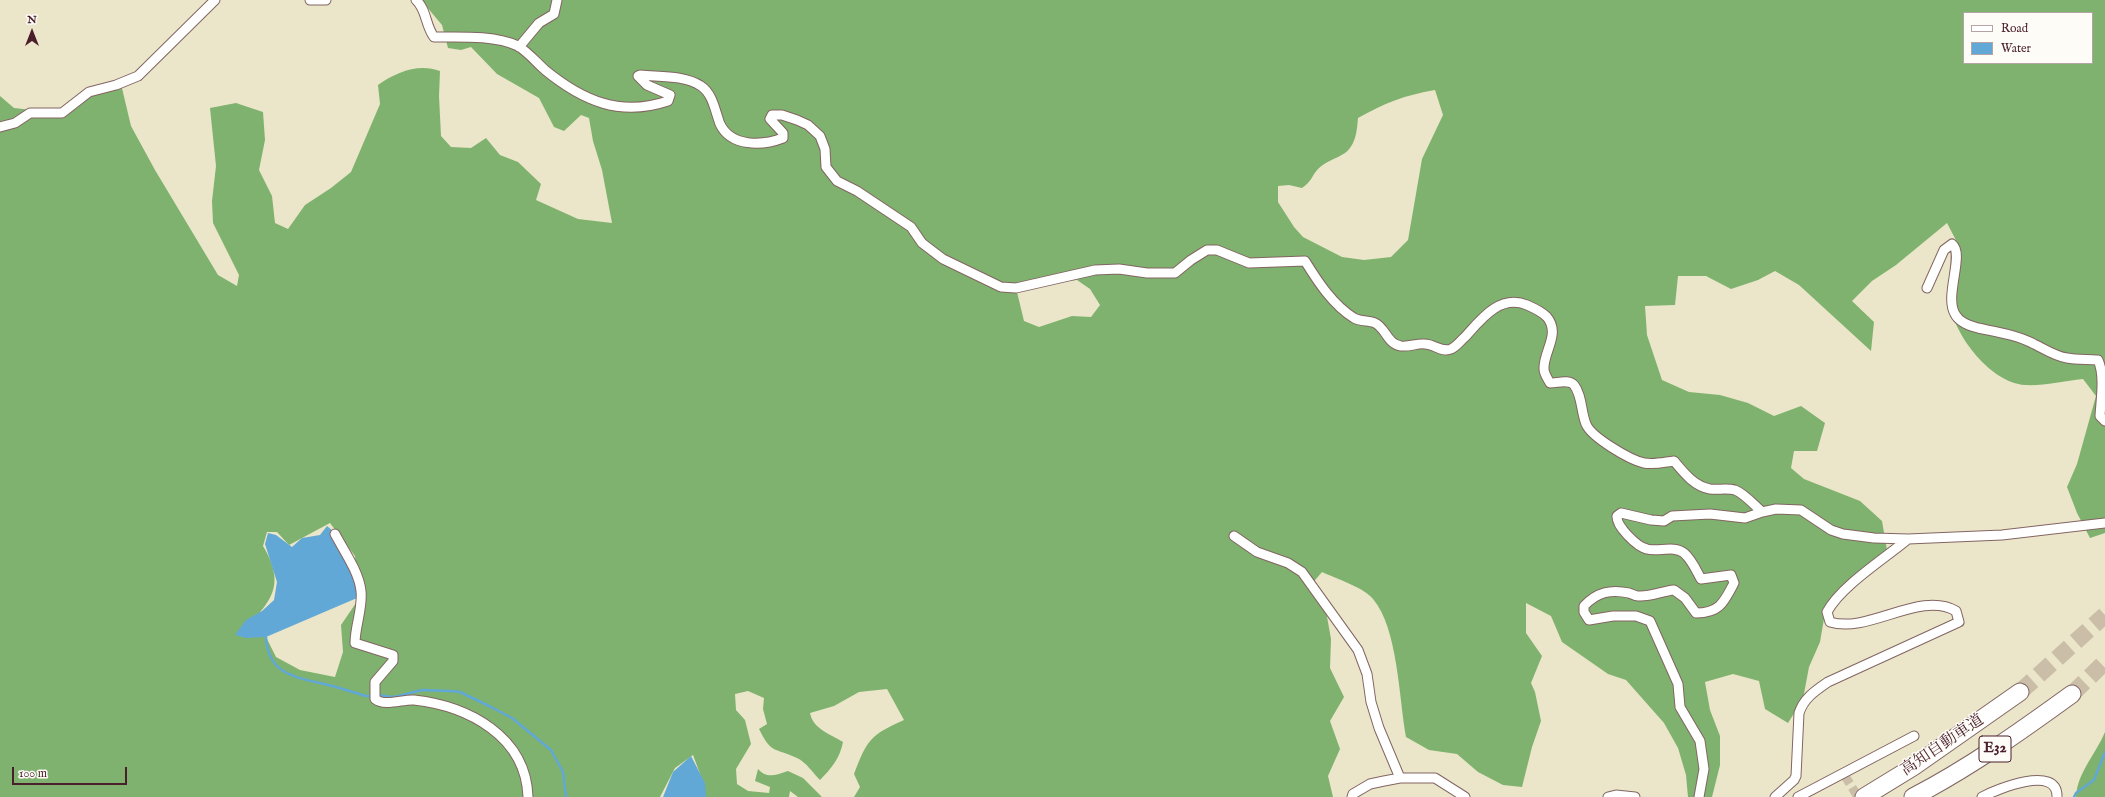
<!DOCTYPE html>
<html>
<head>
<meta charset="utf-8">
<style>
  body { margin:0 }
  #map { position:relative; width:2105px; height:797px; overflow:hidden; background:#ebe6c9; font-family:"IM FELL English",serif }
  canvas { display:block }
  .legend { position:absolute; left:1963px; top:12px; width:130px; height:52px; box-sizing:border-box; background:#fdfcf7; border:1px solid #b5a4a5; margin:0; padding:5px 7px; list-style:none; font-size:12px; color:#4a1f2b }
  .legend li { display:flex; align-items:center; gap:8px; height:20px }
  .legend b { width:20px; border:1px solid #b5a4a5 }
  .north { position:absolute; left:12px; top:12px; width:40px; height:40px; -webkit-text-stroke:3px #fdfcf7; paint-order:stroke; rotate:0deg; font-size:11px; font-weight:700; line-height:16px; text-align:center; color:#4a1f2b }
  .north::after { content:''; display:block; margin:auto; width:14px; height:18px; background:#4a1f2b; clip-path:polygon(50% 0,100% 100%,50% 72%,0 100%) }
  .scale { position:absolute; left:12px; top:767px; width:115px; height:18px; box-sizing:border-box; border:2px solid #4a1f2b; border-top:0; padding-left:5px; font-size:12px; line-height:14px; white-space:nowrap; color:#4a1f2b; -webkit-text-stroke:3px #fdfcf7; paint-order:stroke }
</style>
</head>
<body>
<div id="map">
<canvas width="2105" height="797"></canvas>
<ul class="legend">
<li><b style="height:5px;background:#fff"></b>Road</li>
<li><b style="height:11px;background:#61a8d7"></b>Water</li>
</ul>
<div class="north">N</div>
<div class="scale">100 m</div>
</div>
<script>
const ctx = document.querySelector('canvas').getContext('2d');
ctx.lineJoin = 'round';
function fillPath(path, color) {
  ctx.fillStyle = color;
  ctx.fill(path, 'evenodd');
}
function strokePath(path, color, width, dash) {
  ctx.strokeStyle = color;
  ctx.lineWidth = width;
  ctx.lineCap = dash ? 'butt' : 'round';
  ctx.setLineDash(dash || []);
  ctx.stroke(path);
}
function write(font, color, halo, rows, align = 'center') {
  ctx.font = font + ' "IM FELL English","Noto Serif JP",serif';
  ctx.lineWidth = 3;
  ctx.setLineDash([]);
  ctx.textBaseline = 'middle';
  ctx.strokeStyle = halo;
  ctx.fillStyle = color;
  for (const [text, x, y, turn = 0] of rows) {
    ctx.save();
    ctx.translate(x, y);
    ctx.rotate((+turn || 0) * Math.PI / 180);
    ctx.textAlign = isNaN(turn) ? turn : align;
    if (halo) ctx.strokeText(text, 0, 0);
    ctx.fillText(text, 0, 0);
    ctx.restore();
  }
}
const forest = new Path2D(`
  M421,0H2105V533L2090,538L2077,513L2067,487L2077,464L2096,396L2083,379C2064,381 2043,386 2025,385C1991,383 1955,336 1950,305C1946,284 1953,267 1960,248L1947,223L1896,265L1872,281L1852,301L1874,322L1871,351L1799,285L1775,271L1758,280L1731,289L1706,276H1678L1675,305L1645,306L1647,335L1662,380L1689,392L1720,395L1748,403L1774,416L1801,406L1825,423L1817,451H1794L1791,468L1804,479L1860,501L1882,521L1887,550L1825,613L1820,642L1809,667L1803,699L1788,723L1765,709L1759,681L1733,674L1705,682L1710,710L1720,736V765L1712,797H1688L1686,775L1678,748L1664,723L1626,680L1608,674L1562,642L1551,616L1526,603V633L1542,656L1531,683L1535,692L1541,721L1532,747L1522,787L1503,785L1478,772L1457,754L1429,750L1406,737C1399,699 1398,628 1373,599C1365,588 1335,578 1322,572L1310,586L1326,611L1331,639L1330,668L1344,697L1330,721L1340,749L1328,776L1333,797H854L860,787L854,774C867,740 870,735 904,720L887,689L859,692L834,706L810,713C813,729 830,734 843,742C840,758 831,769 820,780C813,773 806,762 797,758C774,747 772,755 759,729L767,724L763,709L764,698L748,691L735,694L736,710L745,720L751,744L736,769L737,784L748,791L769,793L770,787L755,781L758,769C767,779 776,775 788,771L803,778L822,797H798L790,791L789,797H699L703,782L693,755L675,768L660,797H0V96L14,108L50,112L79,104L103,89L121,84L131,126L155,170L218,275L237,286L239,275L213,223L212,201L216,166L210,108L236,103L263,112L265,140L259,170L272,196L275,223L288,229L305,205L331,188L351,172L380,104L378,85C396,72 419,63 440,71L439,96L441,136L451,147L471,148L486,138L500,155L518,162L541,184L536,200L578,219L612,223L602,170L593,141L589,118L581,115L564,131L554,127L539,98L497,74L471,47L461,50L448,48L442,25ZM1964,13H2092V63H1964ZM1435,90L1443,115L1422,159L1408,240L1391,257L1364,260L1342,257L1303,237L1294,227L1278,202V186L1289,185L1302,188C1312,181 1311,177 1318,169C1326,161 1336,159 1345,153C1356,145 1357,130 1358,118C1385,103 1405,95 1435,90ZM1077,280L1090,289L1100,305L1091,317L1072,316L1039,327L1024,321L1017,292L1054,282ZM330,523L355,556L356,575L361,589L356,603L341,625L343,652L335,677L300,670L276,657L266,637L238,636C267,605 289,589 263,546L267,532H277L289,545Z
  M2105,732V797H2076C2077,773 2096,754 2105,732Z`);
const water = new Path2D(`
  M327,526L340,537L358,588L357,598L266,637L246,638L235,635L246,620L262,611L274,600L277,582L265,544L268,533L276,535L292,547L302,538L320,535Z
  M691,756L705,783L706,797H663L673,772Z`);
const stream = new Path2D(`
  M266,637C268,674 294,677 324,684C338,687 352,692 366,696H372
  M377,695L394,697L422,690L450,691L460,692L491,707L512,718L551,750L563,772L566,797
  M2074,797L2076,793L2094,780L2105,752`);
const streetTunnel = new Path2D(`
  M1845,776L1858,797`);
const highwayTunnel = new Path2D(`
  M2020,692L2105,615
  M2072,694L2105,662`);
const street = new Path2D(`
  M310,0H326
  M416,0C427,10 425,25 434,37C459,37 495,35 518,46C528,52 536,62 545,70C583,101 620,117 668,101L670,95L647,85L638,76L640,75C660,77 684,75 701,86C713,94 715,111 720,124C731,147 762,146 783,138V133L770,119L772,115H782L797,120L808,125L820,136L825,149L826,167L837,181L857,191L911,227L922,243L943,259L1001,287L1016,288L1095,270L1119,269L1147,273H1175L1191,260L1207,250H1217L1249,263L1305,261C1318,282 1333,305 1354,318C1361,322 1369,320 1375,323C1386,328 1387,344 1401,346C1410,347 1417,343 1425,344C1434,344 1442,353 1451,349C1457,346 1460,341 1465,337C1481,319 1500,294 1527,305C1534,308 1541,311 1547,317C1561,334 1543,352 1544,369C1544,374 1548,379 1550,383C1558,383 1569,379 1574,385C1582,395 1581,412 1586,424C1591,437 1630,460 1644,463C1654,465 1665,462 1674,461C1684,473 1694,486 1710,489C1718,490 1727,488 1735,490C1745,494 1754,505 1762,512
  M519,47L539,23L554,14L557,0
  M0,127L15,123L30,113H62L89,92L116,85L138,76L215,0
  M1927,288L1944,250L1952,244C1965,254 1944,296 1955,314C1959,322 1970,326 1978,328C1997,332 2017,335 2034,344C2045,349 2054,356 2067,358C2077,360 2088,359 2098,360C2105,375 2101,399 2100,416L2105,421
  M335,534C344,551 359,572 361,591C363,608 355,626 355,643L393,655V661L375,682V699C385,707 403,699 414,700C468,706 526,736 528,797
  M1234,536L1257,552L1288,563L1302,572L1358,650L1367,674L1371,702L1379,728L1400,778
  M1352,797L1353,794L1370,784L1384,781L1400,778H1435L1465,797
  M1608,797L1616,795L1635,797
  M1699,797L1704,769L1700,741L1680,707L1678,684L1650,621L1636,616H1613L1589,620L1584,612V606C1597,592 1611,589 1629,593C1632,594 1635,596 1638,596C1651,597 1662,591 1674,590L1685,598L1696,613C1720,613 1724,602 1734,583L1731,575L1701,579C1696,570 1692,560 1684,553C1674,545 1658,552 1647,549C1637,547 1616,526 1617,516L1621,513L1651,520L1664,521L1672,516L1710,514L1745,518L1762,512L1776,509L1801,510L1831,530L1843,534L1874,538L1908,539L2002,535L2105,523
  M1775,797L1794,780L1796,776L1799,713C1804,698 1815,691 1828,682L1959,622L1956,611C1920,590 1869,634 1830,622L1827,612C1841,586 1884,559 1908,539
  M1798,797L1914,736
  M1982,797C1997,789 2058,764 2057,797`);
const highway = new Path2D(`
  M1864,797L1913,767L2020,692
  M1913,797C1969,768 2021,731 2072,694`);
const shields = [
  [1995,749,32]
];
const shieldNames = [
  ["E32",1995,749]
];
const streetNames = [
  ["高知自動車道",1943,746,-34]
];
fillPath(forest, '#7fb26e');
fillPath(water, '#61a8d7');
strokePath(stream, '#61a8d7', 2.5);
strokePath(streetTunnel, '#cbbea9', 9, [9, 4.5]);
strokePath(highwayTunnel, '#cbbea9', 17, [17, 8]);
strokePath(street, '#826562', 11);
strokePath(highway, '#826562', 19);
strokePath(street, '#fff', 9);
strokePath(highway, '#fff', 17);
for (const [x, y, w] of shields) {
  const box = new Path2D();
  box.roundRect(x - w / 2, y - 13, w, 26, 3);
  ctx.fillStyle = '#fdfcf7';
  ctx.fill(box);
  strokePath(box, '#4a1f2b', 1);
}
write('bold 15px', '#4a1f2b', null, shieldNames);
write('16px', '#4a1f2b', '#fdfcf7', streetNames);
</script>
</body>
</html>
